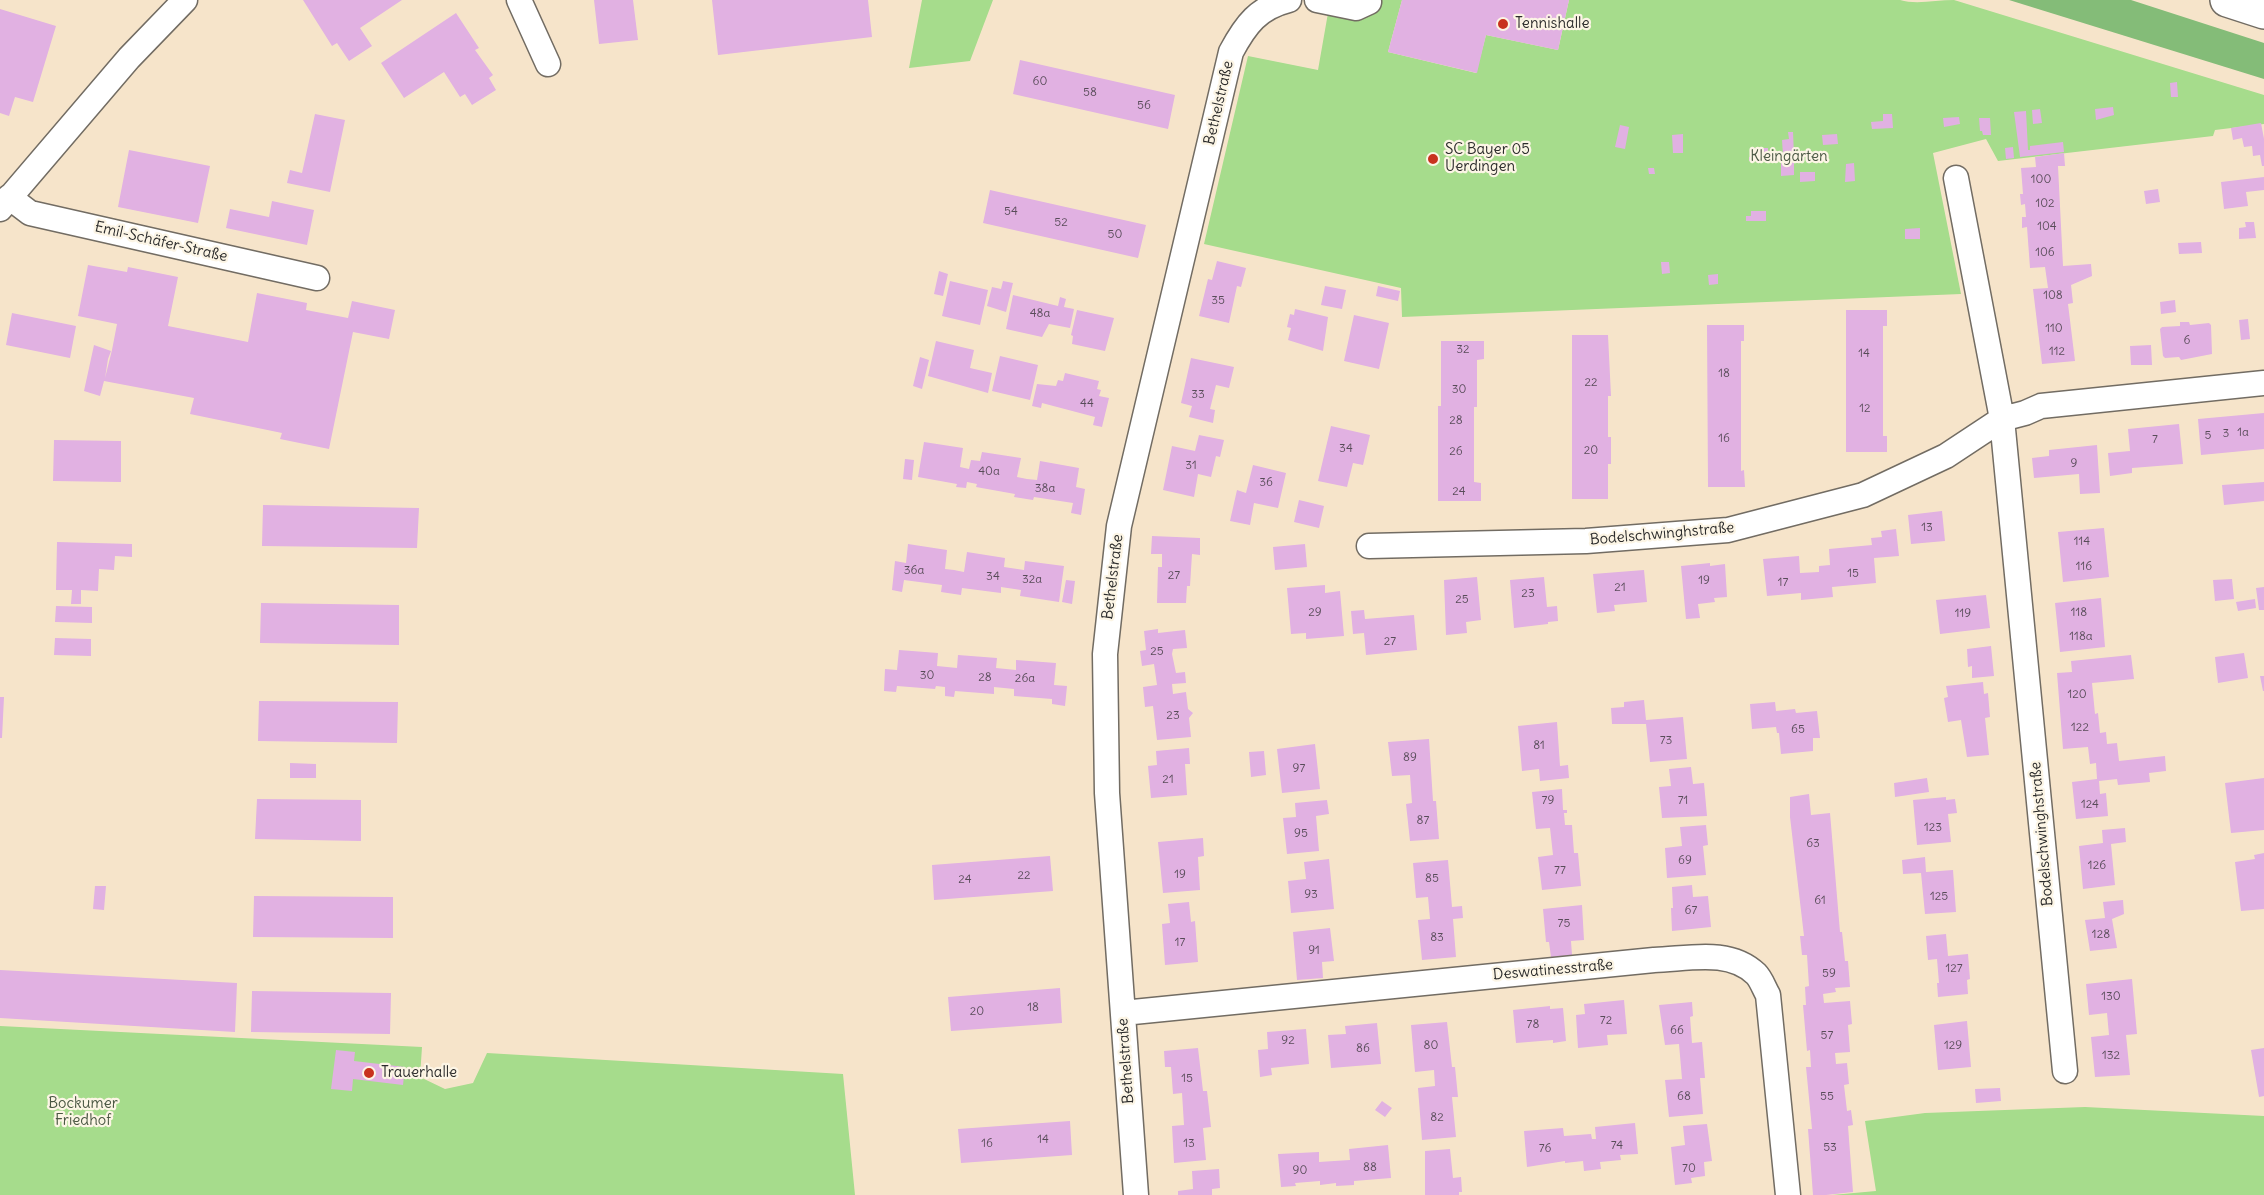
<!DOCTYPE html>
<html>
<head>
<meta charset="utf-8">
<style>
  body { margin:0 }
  canvas { display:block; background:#f6e4ca }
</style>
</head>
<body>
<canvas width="2264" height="1195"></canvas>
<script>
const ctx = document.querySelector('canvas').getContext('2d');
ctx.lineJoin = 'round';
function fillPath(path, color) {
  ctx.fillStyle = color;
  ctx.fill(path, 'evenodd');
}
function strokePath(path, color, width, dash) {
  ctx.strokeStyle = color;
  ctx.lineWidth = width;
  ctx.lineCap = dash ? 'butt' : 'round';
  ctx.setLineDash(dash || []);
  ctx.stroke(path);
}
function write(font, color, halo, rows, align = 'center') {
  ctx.font = font + ' Delius,sans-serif';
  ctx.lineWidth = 4.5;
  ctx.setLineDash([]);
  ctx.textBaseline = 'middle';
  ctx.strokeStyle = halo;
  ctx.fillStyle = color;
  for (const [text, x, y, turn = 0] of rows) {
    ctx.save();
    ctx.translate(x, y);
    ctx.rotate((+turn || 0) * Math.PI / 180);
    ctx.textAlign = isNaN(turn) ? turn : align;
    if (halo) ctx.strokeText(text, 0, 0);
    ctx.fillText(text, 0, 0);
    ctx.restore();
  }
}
const green = new Path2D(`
  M922,0H993L970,61L909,68Z
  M1374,0H1402L1388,52L1476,73L1486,35L1558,50L1569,0H1900C1916,5 1936,0 1954,0L2264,95V124L2215,130L2213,136L1998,161L1986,139L1933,153L1961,294L1402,317L1401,288L1204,244L1248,56L1318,70L1328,13Z
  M0,1026L422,1047L420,1077L445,1089L473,1083L487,1053L843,1074L855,1195H0Z
  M2085,1107L2264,1116V1195H1832L1876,1191L1865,1121L1925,1113Z`);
const forest = new Path2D(`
  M2009,0H2131L2264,43V79Z`);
const building = new Path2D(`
  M303,0H402L360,28L372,46L349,61L337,43L332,46Z
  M594,0H633L638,40L599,44Z
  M712,0H868L872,37L718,55Z
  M1402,0H1569L1558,50L1486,35L1477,73L1388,52Z
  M0,9L56,26L33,102L15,97L9,116L0,113Z
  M456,13L479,48L475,50L493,75L489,78L496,90L472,105L465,94L460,97L444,72L404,98L381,63Z
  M1020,60L1175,95L1168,129L1013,94Z
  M2177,82L2178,97H2171L2170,83Z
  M2113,107L2114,115L2096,120L2095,109Z
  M2040,109L2042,123L2033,124L2032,110Z
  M2026,111L2028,150H2030V146L2063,142L2064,152L2020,157L2014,112Z
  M315,114L345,120L330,192L287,183L290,170L302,173Z
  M1883,114H1892L1893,128L1872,129L1871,122L1883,121Z
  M1959,117L1960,124L1944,127L1943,118Z
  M1979,118H1990L1991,135H1983L1982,131H1980Z
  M2261,123L2264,139V166H2262L2260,155L2253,156L2252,146L2244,147L2242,138L2233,140L2231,128Z
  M1620,125L1629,127L1625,149L1615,147Z
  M1788,132H1793L1794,155H1783L1782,140L1789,139Z
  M1683,134V153H1673L1672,135Z
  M1837,134L1838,144L1823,145L1822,135Z
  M2013,147L2014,158L2006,159L2005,148Z
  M1753,148H1768V161H1749V157H1753Z
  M129,150L210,166L198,223L118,207Z
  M2064,153L2065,166H2058L2063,266L2091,264L2092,276L2071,285L2073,303L2068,304L2075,361L2042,364L2033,289L2048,288L2045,267L2030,268L2027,227L2022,228V217H2026L2025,204L2021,205L2020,194H2023L2021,168L2036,167L2035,157Z
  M1781,160H1794V175L1781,176Z
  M1854,163L1855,181L1845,182L1846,164Z
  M1648,168H1654L1655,174H1649Z
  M1800,172H1815V181L1800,182Z
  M2264,177V190L2246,192L2248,206L2224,209L2221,182Z
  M2158,189L2160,202L2146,204L2144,191Z
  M990,190L1146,225L1138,258L983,223Z
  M272,201L314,210L307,245L226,228L230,209L269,217Z
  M1751,211H1766V221H1746V216H1751Z
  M2245,222H2254L2256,238L2239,239V228L2246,227Z
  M1920,228V239H1905V229Z
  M2201,242L2202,253L2179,254L2178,243Z
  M1217,261L1246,268L1241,287L1237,286L1229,323L1199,316L1208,279L1212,280Z
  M1661,262H1669L1670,273L1662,274Z
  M88,265L127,272L128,267L178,277L168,326L248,342L257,293L307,303L306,310L348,318L352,301L395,310L389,339L353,332L329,449L280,439L282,433L190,414L194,398L104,381L100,396L84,391L94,345L111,351L108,359L105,378L112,350L117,324L78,316Z
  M939,271L948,274L943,296L934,294Z
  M1718,274V284L1709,285L1708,275Z
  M950,281L988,290L980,325L942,316Z
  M1003,281L1013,283L1006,312L987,306L992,287L1001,289Z
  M1325,286L1346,290L1342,309L1321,305Z
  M1378,286L1400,291L1398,301L1376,296Z
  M1013,295L1058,306L1060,297L1066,299L1064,307L1074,309L1070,328L1049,324L1042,337L1006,329Z
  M2175,300L2176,312L2161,314L2160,302Z
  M1295,309L1328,317L1323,351L1288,340L1291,328L1287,327L1290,314L1294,315Z
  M1077,310L1114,318L1105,351L1072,344L1073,336L1071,335Z
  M1846,310H1887V326H1883V436H1887V452H1846Z
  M12,313L76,326L70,358L6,345Z
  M1354,315L1389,323L1379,369L1344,361Z
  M2248,319L2250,339L2241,340L2239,320Z
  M2180,322H2189L2190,325L2209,323L2211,325L2212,354L2181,360L2179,357L2165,358L2163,356L2160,329L2162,327L2180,326Z
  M1707,325H1744V341H1741V471L1744,470L1745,487H1708Z
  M1572,335H1608L1611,396H1608V437H1611V464H1608V499H1572Z
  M936,341L974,350L970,368L992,373L988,393L928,376Z
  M1441,341H1484V359L1477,360V407H1474V482L1481,483V501H1438V406H1441Z
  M2151,345L2152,365H2131L2130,346Z
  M1000,356L1038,365L1030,400L992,391Z
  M920,357L929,360L922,389L913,386Z
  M1191,358L1234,367L1229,388L1216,385L1210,409L1215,410L1213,423L1189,417L1192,406L1181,403Z
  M1065,373L1099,381L1097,389L1101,390L1099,396L1109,398L1102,427L1093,425L1095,417L1042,403L1041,408L1032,406L1037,384L1056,386L1058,380L1063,381Z
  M2264,413V449L2201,455L2198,419Z
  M2179,424L2183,464L2132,468V473L2110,476L2108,453L2130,451L2128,429Z
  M1331,426L1370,435L1363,465L1353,463L1347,487L1318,481Z
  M1199,435L1224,440L1220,457L1216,456L1211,477L1198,474L1194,497L1163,490L1172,446L1195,451Z
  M54,440L121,441V482L53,481Z
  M924,442L963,448L960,467L969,469L971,460L980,461L982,452L1021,458L1017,477L1027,479L1037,480L1040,461L1079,468L1076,487L1085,489L1081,515L1071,513L1073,503L1034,497L1033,500L1014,497L1015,494L976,487L977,484L967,482L966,488L956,487L957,484L918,477Z
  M2097,445L2100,493L2080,494L2079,474L2034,478L2032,458L2049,456V450Z
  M905,459L914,460L912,480L903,479Z
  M1253,465L1286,473L1278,508L1254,503L1250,525L1230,521L1237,490L1246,493Z
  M2264,482V501L2224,505L2222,485Z
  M1299,500L1324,506L1319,528L1294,522Z
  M263,505L419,508L417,548L262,546Z
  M1942,511L1945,541L1911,544L1908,515Z
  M2104,528L2109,577L2063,582L2058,532Z
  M1896,529L1899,556L1874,558L1876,583L1832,587L1833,597L1801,600V593L1767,596L1763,559L1799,556L1800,573L1819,572V566L1830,565L1829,549L1872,545L1871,538L1882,537L1881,531Z
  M1152,536L1200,538V555L1192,554L1190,586H1187L1186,603H1157L1158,567H1162V554H1151Z
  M57,542L132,544V557L115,556L114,570L99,569L98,591L81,590V604H71L72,590H56Z
  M908,544L947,550L945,569L954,570L964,572L967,552L1005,558L1004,567L1024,570L1025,561L1064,566L1059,602L1020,596L1021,590L1001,587V593L962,588L961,595L941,592L942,585L904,580L902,592L892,590L895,561L906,563Z
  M1305,544L1307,567L1275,570L1273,547Z
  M1710,563V566L1725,564L1727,597L1714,598L1715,602L1698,604L1700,618L1686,619L1681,566Z
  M1644,570L1647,602L1614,605L1615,611L1597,613L1593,574Z
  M1477,577L1481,620L1466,622L1467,633L1446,635L1444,580Z
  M1544,577L1547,607L1557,606L1558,621L1548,622V624L1514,628L1510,580Z
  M2232,579L2234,599L2215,601L2213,580Z
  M1066,580L1075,581L1072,604L1062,602Z
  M1325,585V593L1340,591L1344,636L1306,639V633L1291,634L1287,588Z
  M2264,587V610H2259L2256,588Z
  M1986,595L1990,628L1940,634L1936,600Z
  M2101,598L2105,647L2060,652L2055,603Z
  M2255,599L2256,608L2238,611L2236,602Z
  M261,603L399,605V645L260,643Z
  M56,606L92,607V623L55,622Z
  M1364,610L1365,619L1414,615L1417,650L1366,655L1364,633L1353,634L1351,611Z
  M1158,629V633L1185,630L1187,648L1173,649L1172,654L1176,673L1185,672L1186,683L1172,684L1173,694L1186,692L1188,709L1193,713L1189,718L1191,737L1157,740L1153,706L1145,707L1143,687L1157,685L1154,664L1142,666L1140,651L1146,650L1144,631Z
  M55,638L91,639V656L54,655Z
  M1991,646L1994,676L1972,678V666L1968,667L1967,649Z
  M899,650L938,653L937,666L957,668L958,655L997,658L996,668L1016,670V660L1056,663L1054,685L1067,686L1065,706L1052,704V699L1014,696V689L994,687V694L955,691L954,697L945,696V687L936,686L935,689L897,686L896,692L884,691L885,669L897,670Z
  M2244,653L2248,678L2218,683L2215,657Z
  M2131,655L2134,679L2092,683L2095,714L2098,713L2100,733L2106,732L2107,744L2117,743L2119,761L2165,756L2166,771L2149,773L2150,782L2118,785L2117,779L2099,781L2100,794L2106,793L2108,816L2076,819L2072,782L2097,779L2096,763L2090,764L2088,747L2063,749L2057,673L2072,672L2071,661Z
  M2260,676H2264V691H2263Z
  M1983,682L1984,694L1988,693L1990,717L1985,718L1989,755L1967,757L1961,720L1948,722L1944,698L1948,697L1946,686Z
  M0,697H4L2,738H0Z
  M1644,700L1646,720L1683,717L1687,759L1650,762L1646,724H1612L1611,708L1624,707V702Z
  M259,701L398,702L397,743L258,741Z
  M1775,702L1776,711L1795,709L1796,713L1817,711L1820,738H1813V751L1781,754L1779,733H1777L1776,727L1752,729L1750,704Z
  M1557,722L1560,766L1568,765L1569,778L1540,781L1539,769L1522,771L1518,726Z
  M1429,739L1433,801H1436L1439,839L1410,841L1406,804L1412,803L1410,775L1392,776L1388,742Z
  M1315,744L1320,789L1282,793L1277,749Z
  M1189,748L1190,764H1185L1187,795L1151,798L1148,766L1157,765L1156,751Z
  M1264,751L1266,775L1251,777L1249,752Z
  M290,763L316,764V778H290Z
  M1691,767L1693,784L1704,783L1707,816L1662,818L1659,787L1671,786L1669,769Z
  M1927,778L1929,792L1895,797L1894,783Z
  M2264,778V830L2231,833L2225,783Z
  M1562,789L1563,810H1567V813H1564L1565,825H1572L1574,853H1578L1581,886L1542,890L1538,857L1553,855L1550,828L1536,829L1532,792Z
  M1809,794L1811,815L1830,813L1840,932H1842L1845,961H1848L1850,987L1835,988L1836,992L1823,994L1824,1003L1850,1001L1852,1024L1848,1025L1850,1052L1835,1053L1836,1064L1847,1063L1849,1084L1844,1085L1847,1111L1851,1110L1853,1125L1848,1126L1853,1192L1826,1195H1813L1808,1129H1812L1806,1067H1811L1810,1050L1807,1051L1803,1005H1806L1805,987L1809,986L1807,955H1802L1800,936H1804L1790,817V797Z
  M1946,797V800L1955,799L1957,813L1948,814L1951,842L1917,845L1913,800Z
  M257,799L361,800V841L255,839Z
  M1327,800L1329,814L1316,816L1319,851L1287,854L1283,818L1296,817L1295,803Z
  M1706,825L1708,845L1703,846L1706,875L1667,878L1665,848L1682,846L1680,827Z
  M2125,828L2126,842L2111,844L2115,885L2083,889L2079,846L2103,843L2102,830Z
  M1203,838L1204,856L1198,857L1200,890L1163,893L1158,842Z
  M2264,853V909L2241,911L2235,862L2255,859L2254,855Z
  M1050,856L1053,891L934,900L932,865Z
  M1925,857L1926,872L1953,870L1956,912L1925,914L1921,873L1903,874L1902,860Z
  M1329,859L1334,909L1291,913L1288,881L1306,879L1304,862Z
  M1448,860L1452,907L1462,906L1463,918L1453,919L1456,957L1422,960L1418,920L1430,919L1428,897L1416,898L1413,863Z
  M1692,885L1693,897L1708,896L1711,927L1672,931L1671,908H1673L1672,887Z
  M95,886H106L104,910L93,909Z
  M254,896L393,897V938L253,937Z
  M2123,900L2124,914L2112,919L2117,948L2090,951L2085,920L2105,918L2103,902Z
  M1189,902L1191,922L1195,921L1198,962L1165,965L1162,924L1170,923L1168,904Z
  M1582,905L1584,940L1571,941L1572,955L1551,957L1549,942H1546L1543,909Z
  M1330,928L1334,961L1322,962L1323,978L1297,980L1293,932Z
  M1946,934L1948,956L1968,954L1970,979L1967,980L1968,994L1938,997L1937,983H1939L1937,959L1928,960L1926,936Z
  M0,970L237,983L235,1032L0,1018Z
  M2132,979L2137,1034L2126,1035L2130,1075L2095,1077L2091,1037L2109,1035L2107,1013L2089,1015L2086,984Z
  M1060,988L1062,1023L951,1031L948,997Z
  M252,991L391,993L390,1034L251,1032Z
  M1624,1000L1627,1034L1607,1035L1608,1045L1578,1048L1576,1015L1585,1014L1584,1004Z
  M1692,1002L1693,1016L1690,1017L1692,1043L1702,1042L1705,1078H1700L1703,1114L1669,1117L1665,1080L1682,1079L1679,1044L1665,1045L1659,1005Z
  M1550,1006V1009L1563,1008L1566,1041L1553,1043V1040L1516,1043L1513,1010Z
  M1967,1021L1971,1067L1938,1070L1934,1025Z
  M1447,1022L1452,1067H1455L1458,1097H1452L1456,1137L1422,1140L1418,1088L1435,1086L1434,1070L1415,1072L1411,1025Z
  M1377,1023L1381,1064L1331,1068L1328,1035L1346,1034L1345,1026Z
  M1306,1029L1309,1064L1271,1068L1272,1075L1260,1077L1258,1050L1268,1049L1267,1032Z
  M1198,1048L1203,1091H1207L1211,1127L1203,1128L1206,1160L1174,1163L1172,1126L1184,1125L1182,1093L1173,1094L1171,1067H1165L1164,1051Z
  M2264,1048V1096L2259,1097L2251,1050Z
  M336,1050L355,1052L354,1061L405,1067L403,1085L353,1079L352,1091L331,1089Z
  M2000,1088L2001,1101L1976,1103L1975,1089Z
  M1382,1101L1392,1108L1385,1117L1375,1110Z
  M1070,1121L1072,1155L961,1163L958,1129Z
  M1635,1123L1638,1154L1620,1155L1621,1160L1600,1162L1601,1169L1584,1171L1583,1161L1565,1163V1161L1527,1167L1524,1131L1563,1128L1564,1136L1591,1134L1592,1139H1596L1595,1127Z
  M1707,1124L1712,1161L1704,1162L1705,1176L1691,1178L1692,1183L1675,1185L1671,1147L1685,1145L1683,1126Z
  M1388,1145L1391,1178L1354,1181V1185L1336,1186V1183L1320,1185V1181L1295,1183L1296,1186L1281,1187L1278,1154L1319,1152V1162L1350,1160L1349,1149Z
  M1450,1149L1453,1178L1461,1177L1462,1192H1459V1195H1425V1151Z
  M1219,1169L1220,1188L1212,1189V1195H1178V1191L1193,1189L1192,1171Z`);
const minor = new Path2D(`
  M519,0L548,64
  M1317,0L1356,8L1369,2
  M1956,178L2002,419L2065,1071
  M9,197L30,213L317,278
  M0,209L129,58L185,0
  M1369,546L1586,541L1728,530L1863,495L1946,456L2002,419L2025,413L2041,406L2264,383
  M1123,1013L1654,960C1688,959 1729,948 1756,974C1761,979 1764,988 1768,995L1788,1195
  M1136,1195L1107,793L1105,654L1119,526L1231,52C1246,24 1258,8 1289,0`);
const highway = new Path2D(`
  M2227,0L2264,12`);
const markers = [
  [1503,24,6,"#c8321e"],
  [1433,159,6,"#c8321e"],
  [369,1073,6,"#c8321e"]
];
const numberNames = [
  ["60",1040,82],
  ["58",1090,93],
  ["56",1144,106],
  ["100",2041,180],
  ["102",2045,204],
  ["54",1011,212],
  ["52",1061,223],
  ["104",2047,227],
  ["50",1115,235],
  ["106",2045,253],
  ["108",2053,296],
  ["35",1218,301],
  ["48a",1040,314],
  ["110",2054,329],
  ["6",2187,341],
  ["32",1463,350],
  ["112",2057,352],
  ["14",1864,354],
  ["18",1724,374],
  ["22",1591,383],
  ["30",1459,390],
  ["33",1198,395],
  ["44",1087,404],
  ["12",1865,409],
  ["28",1456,421],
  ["1a",2243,433],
  ["3",2226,434],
  ["5",2208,436],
  ["16",1724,439],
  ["7",2155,440],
  ["34",1346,449],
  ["20",1591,451],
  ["26",1456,452],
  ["9",2074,464],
  ["31",1191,466],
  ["40a",989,472],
  ["36",1266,483],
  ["38a",1045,489],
  ["24",1459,492],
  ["13",1927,528],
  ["114",2082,542],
  ["116",2084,567],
  ["36a",914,571],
  ["15",1853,574],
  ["27",1174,576],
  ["34",993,577],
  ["32a",1032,580],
  ["19",1704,581],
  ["17",1783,583],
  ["21",1620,588],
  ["23",1528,594],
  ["25",1462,600],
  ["29",1315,613],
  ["118",2079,613],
  ["119",1963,614],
  ["118a",2081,637],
  ["27",1390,642],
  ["25",1157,652],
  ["30",927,676],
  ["28",985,678],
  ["26a",1025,679],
  ["120",2077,695],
  ["23",1173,716],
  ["122",2080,728],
  ["65",1798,730],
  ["73",1666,741],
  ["81",1539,746],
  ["89",1410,758],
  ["97",1299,769],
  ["21",1168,780],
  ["79",1548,801],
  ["71",1683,801],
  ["124",2090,805],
  ["87",1423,821],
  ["123",1933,828],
  ["95",1301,834],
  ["63",1813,844],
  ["69",1685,861],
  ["126",2097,866],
  ["77",1560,871],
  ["19",1180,875],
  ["22",1024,876],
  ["85",1432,879],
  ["24",965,880],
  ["93",1311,895],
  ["125",1939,897],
  ["61",1820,901],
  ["67",1691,911],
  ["75",1564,924],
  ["128",2101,935],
  ["83",1437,938],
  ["17",1180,943],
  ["91",1314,951],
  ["127",1954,969],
  ["59",1829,974],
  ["130",2111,997],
  ["18",1033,1008],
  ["20",977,1012],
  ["72",1606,1021],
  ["78",1533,1025],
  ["66",1677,1031],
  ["57",1827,1036],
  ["92",1288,1041],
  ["80",1431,1046],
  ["129",1953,1046],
  ["86",1363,1049],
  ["132",2111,1056],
  ["15",1187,1079],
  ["68",1684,1097],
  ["55",1827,1097],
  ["82",1437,1118],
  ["14",1043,1140],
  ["16",987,1144],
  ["13",1189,1144],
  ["74",1617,1146],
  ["53",1830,1148],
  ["76",1545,1149],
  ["88",1370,1168],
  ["70",1689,1169],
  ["90",1300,1171]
];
const poiNames = [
  ["Tennishalle",1515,24],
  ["SC Bayer 05",1445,150],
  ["Uerdingen",1445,167],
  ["Trauerhalle",381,1073]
];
const streetNames = [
  ["Bethelstraße",1219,103,-77],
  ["Emil-Schäfer-Straße",161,242,13],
  ["Bodelschwinghstraße",1662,534,-5],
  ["Bethelstraße",1113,577,-83],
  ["Bodelschwinghstraße",2042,834,-95],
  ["Deswatinesstraße",1553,970,-5],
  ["Bethelstraße",1126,1061,-94]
];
const parkNames = [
  ["Kleingärten",1789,157],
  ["Bockumer",83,1104],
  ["Friedhof",83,1121]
];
fillPath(green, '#a6dc8c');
fillPath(forest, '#84bc78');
fillPath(building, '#e1b1e2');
strokePath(minor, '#726c63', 27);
strokePath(highway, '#726c63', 36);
strokePath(minor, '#fff', 24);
strokePath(highway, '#fff', 33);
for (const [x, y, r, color] of markers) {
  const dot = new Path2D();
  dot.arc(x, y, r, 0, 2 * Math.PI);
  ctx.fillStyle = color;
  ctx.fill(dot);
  strokePath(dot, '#fcf5e5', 2);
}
write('12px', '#584c59', null, numberNames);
write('15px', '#2b2b2b', '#fcf5e5', poiNames, 'left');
write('15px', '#2b2b2b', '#fcf5e5', streetNames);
write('15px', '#4a5743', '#fcf5e5', parkNames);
</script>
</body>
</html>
